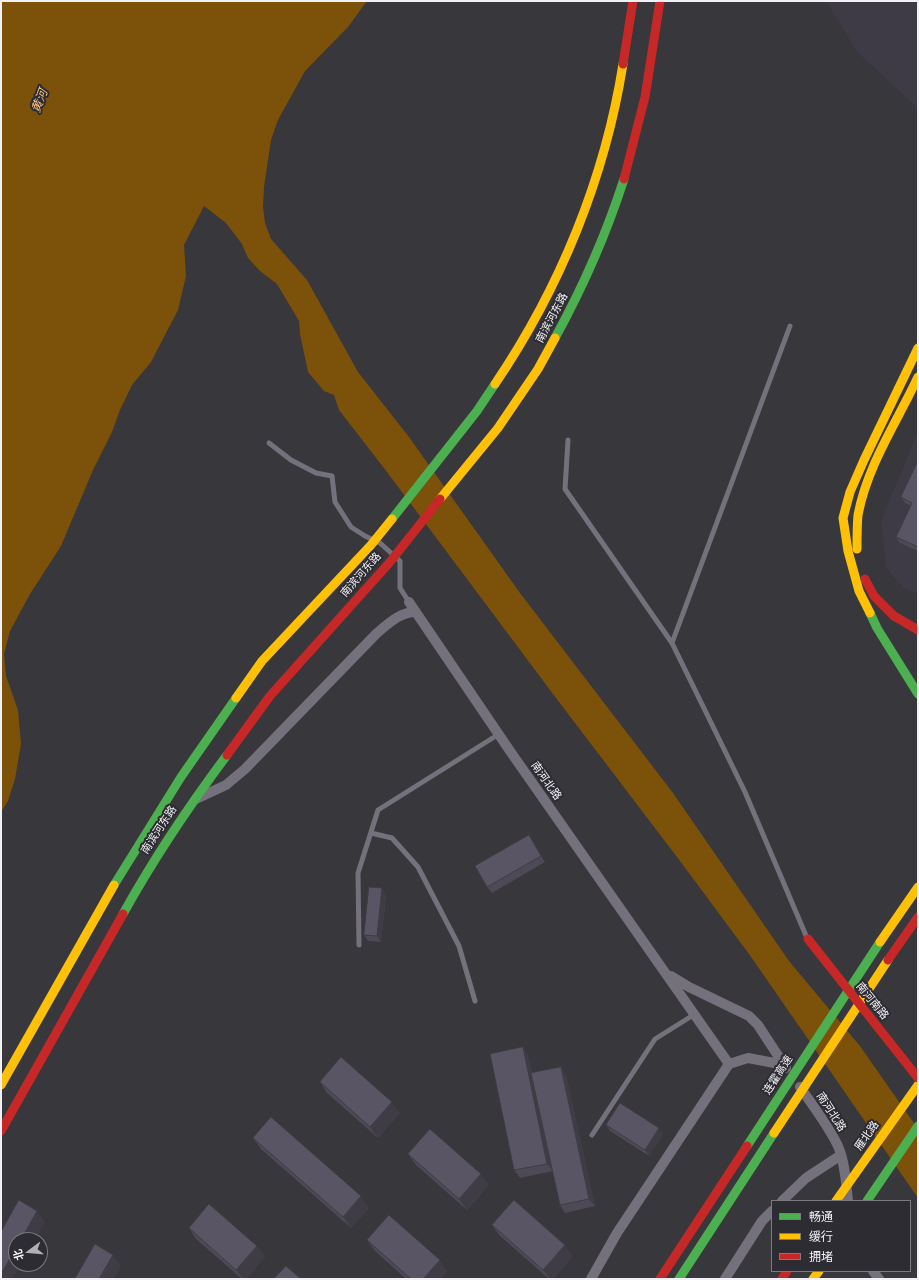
<!DOCTYPE html>
<html>
<head>
<meta charset="utf-8">
<style>
  body { margin:0 }
  #map { position:relative; width:919px; height:1280px; overflow:hidden; background:#38373b; font-family:Literata,"Noto Sans SC",serif }
  canvas { display:block }
  .frame { position:absolute; inset:0; border:2px solid #f2f1f5; pointer-events:none }
  .legend { position:absolute; left:771px; top:1200px; width:140px; height:72px; box-sizing:border-box; background:#2d2c32; border:1px solid #7c7b80; margin:0; padding:5px 7px; list-style:none; font-size:12px; color:#f2f1f5 }
  .legend li { display:flex; align-items:center; gap:8px; height:20px }
  .legend b { width:20px; border:1px solid #7c7b80 }
  .north { position:absolute; left:8px; top:1232px; width:40px; height:40px; box-sizing:border-box; background:#2d2c32; border:1px solid #7c7b80; border-radius:50%; rotate:254deg; font-size:11px; font-weight:700; line-height:16px; text-align:center; color:#f2f1f5 }
  .north::after { content:''; display:block; margin:auto; width:14px; height:18px; background:#b1b0b4; clip-path:polygon(50% 0,100% 100%,50% 72%,0 100%) }
</style>
</head>
<body>
<div id="map">
<canvas width="919" height="1280"></canvas>
<div class="frame"></div>
<ul class="legend">
<li><b style="height:5px;background:#4caf50"></b>畅通</li>
<li><b style="height:5px;background:#ffc107"></b>缓行</li>
<li><b style="height:5px;background:#c62828"></b>拥堵</li>
</ul>
<div class="north">北</div>
</div>
<script>
const ctx = document.querySelector('canvas').getContext('2d');
ctx.lineJoin = 'round';
function fillPath(path, color) {
  ctx.fillStyle = color;
  ctx.fill(path, 'evenodd');
}
function strokePath(path, color, width, dash) {
  ctx.strokeStyle = color;
  ctx.lineWidth = width;
  ctx.lineCap = dash ? 'butt' : 'round';
  ctx.setLineDash(dash || []);
  ctx.stroke(path);
}
function write(font, color, halo, rows, align = 'center') {
  ctx.font = font + ' Literata,"Noto Sans SC",serif';
  ctx.lineWidth = 4;
  ctx.setLineDash([]);
  ctx.textBaseline = 'middle';
  ctx.strokeStyle = halo;
  ctx.fillStyle = color;
  for (const [text, x, y, turn = 0] of rows) {
    ctx.save();
    ctx.translate(x, y);
    ctx.rotate((+turn || 0) * Math.PI / 180);
    ctx.textAlign = isNaN(turn) ? turn : align;
    if (halo) ctx.strokeText(text, 0, 0);
    ctx.fillText(text, 0, 0);
    ctx.restore();
  }
}
const built = new Path2D(`
  M826,1H918V108L857,52Z
  M918,432V594L903,588L886,567L881,521Z`);
const water = new Path2D(`
  M1,1H367L348,27L305,71L278,120L271,140L264,187L263,207L265,223L271,239L307,280L358,372L409,437L520,593L673,793L789,961L860,1046L918,1129V1198L749,954L680,861L556,698L387,472L339,410L334,395L324,391L308,372L300,334L299,321L277,284L260,271L248,258L242,244L226,223L204,206L184,245L186,276L178,310L151,362L132,385L120,410L112,432L93,470L61,546L30,594L10,631L4,654L6,676L18,710L21,744L15,779L8,801L1,812Z`);
const lane = new Path2D(`
  M568,440L565,489L672,643L745,792L807,938
  M269,443L291,460L316,473L332,476L335,502L351,527L365,536L380,543L400,561V588L409,602
  M672,643L790,326
  M371,833L392,838L418,867L459,946L475,1001
  M359,945L358,873L378,810L499,734
  M592,1135L655,1039L695,1014`);
const street = new Path2D(`
  M409,602L510,751L729,1064L748,1058L785,1065
  M196,799L226,785L245,769L377,633C389,623 400,612 416,612
  M671,976L689,987L749,1016L758,1025L786,1068
  M800,1087C813,1106 828,1125 838,1146C845,1162 846,1183 848,1201
  M782,1201L806,1178L841,1155
  M873,1271L879,1279
  M591,1279L617,1233L729,1064
  M725,1279L762,1221L772,1211`);
const fast = new Path2D(`
  M555,338C583,287 606,235 624,179
  M392,519L477,411L495,384
  M870,613L877,628L918,694
  M114,885L181,777L236,698
  M123,914C154,858 189,806 227,755
  M747,1146L880,942
  M867,1201L918,1126
  M679,1279L774,1133`);
const slow = new Path2D(`
  M495,384C560,288 605,178 623,64
  M440,499L498,428L538,369L555,338
  M857,549C857,538 857,526 858,515C867,466 897,422 918,377
  M870,613L859,591L848,551L843,518L850,492L864,460L918,348
  M236,698L262,661L371,545L392,519
  M880,942L918,887
  M1,1085L114,885
  M774,1133L888,960
  M836,1201L918,1085
  M813,1279L819,1271`);
const jam = new Path2D(`
  M623,64L633,1
  M624,179L645,97L660,1
  M865,579L874,596L894,616L918,630
  M227,755L270,696L390,562L440,499
  M808,939L918,1078
  M888,960L918,917
  M1,1131L123,914
  M660,1279L747,1146
  M782,1279L787,1271`);
const wall = new Path2D(`
  M918,461V551L900,543L896,537L911,506L905,503L901,497Z
  M533,841L545,862L492,893L487,887Z
  M386,894L381,942L368,941L364,935Z
  M528,1055L532,1073L566,1075L595,1206L565,1213L560,1205L553,1171L520,1178L514,1170Z
  M320,1082L400,1113L378,1138L327,1093Z
  M606,1125L663,1134L649,1156L610,1131Z
  M253,1138L369,1208L351,1228L261,1149Z
  M408,1154L489,1185L467,1210L416,1165Z
  M492,1225L573,1256L553,1279H549L500,1236Z
  M189,1228L257,1246L265,1257L246,1279H242L196,1239Z
  M367,1240L447,1271L441,1279H406L375,1251Z`);
const shadedWall = new Path2D(`
  M529,835L533,841L545,862L541,856Z
  M382,888L386,894L381,942L377,936Z
  M523,1047L528,1055L553,1171L547,1164Z
  M561,1067L566,1075L595,1206L589,1199Z
  M392,1102L400,1113L378,1138L370,1127Z
  M659,1128L663,1134L649,1156L645,1150Z
  M481,1174L489,1185L467,1210L459,1199Z
  M361,1196L369,1208L351,1228L343,1217Z
  M37,1211L45,1222L35,1240H21Z
  M565,1245L573,1256L553,1279H550L543,1270Z
  M257,1246L265,1257L246,1279H243L236,1270Z
  M16,1248V1264H21L12,1279H1V1274Z
  M113,1255L121,1266L114,1279H99Z
  M440,1260L447,1271L441,1279H423Z`);
const building = new Path2D(`
  M918,461V547L896,537L912,503L901,497Z
  M529,835L541,856L487,887L475,866Z
  M369,887L382,888L377,936L364,935Z
  M523,1047L547,1164L514,1170L490,1054Z
  M341,1057L392,1102L370,1127L320,1082Z
  M561,1067L589,1199L560,1205L531,1073Z
  M620,1103L659,1128L645,1150L606,1125Z
  M271,1117L361,1196L343,1217L253,1138Z
  M430,1129L481,1174L459,1199L408,1154Z
  M19,1200L37,1211L21,1240H16V1248L1,1274V1232Z
  M514,1200L565,1245L543,1270L492,1225Z
  M209,1204L257,1246L236,1270L189,1228Z
  M389,1215L440,1260L423,1279H411L367,1240Z
  M95,1244L113,1255L99,1279H75Z
  M286,1266L301,1279H274Z`);
const streetNames = [
  ["南滨河东路",552,318,-62],
  ["南滨河东路",361,575,-49],
  ["南河北路",546,781,55],
  ["南滨河东路",159,830,-57],
  ["南河南路",872,1001,51],
  ["连霍高速",778,1075,-57],
  ["南河北路",831,1112,57],
  ["雁北路",867,1136,-55]
];
const waterNames = [
  ["黄河",40,101,-69]
];
fillPath(built, '#3e3b46');
fillPath(water, '#7c5109');
strokePath(lane, '#74717d', 5);
strokePath(street, '#74717d', 10);
strokePath(fast, '#4caf50', 9);
strokePath(slow, '#ffc107', 9);
strokePath(jam, '#c62828', 9);
fillPath(wall, '#4d4956');
fillPath(shadedWall, '#3f3c46');
fillPath(building, '#5a5564');
strokePath(building, '#3f3c46', 1);
write('11px', '#f2f1f5', '#2d2c32', streetNames);
write('italic 12px', '#fbc47f', '#2d2c32', waterNames);
</script>
</body>
</html>
